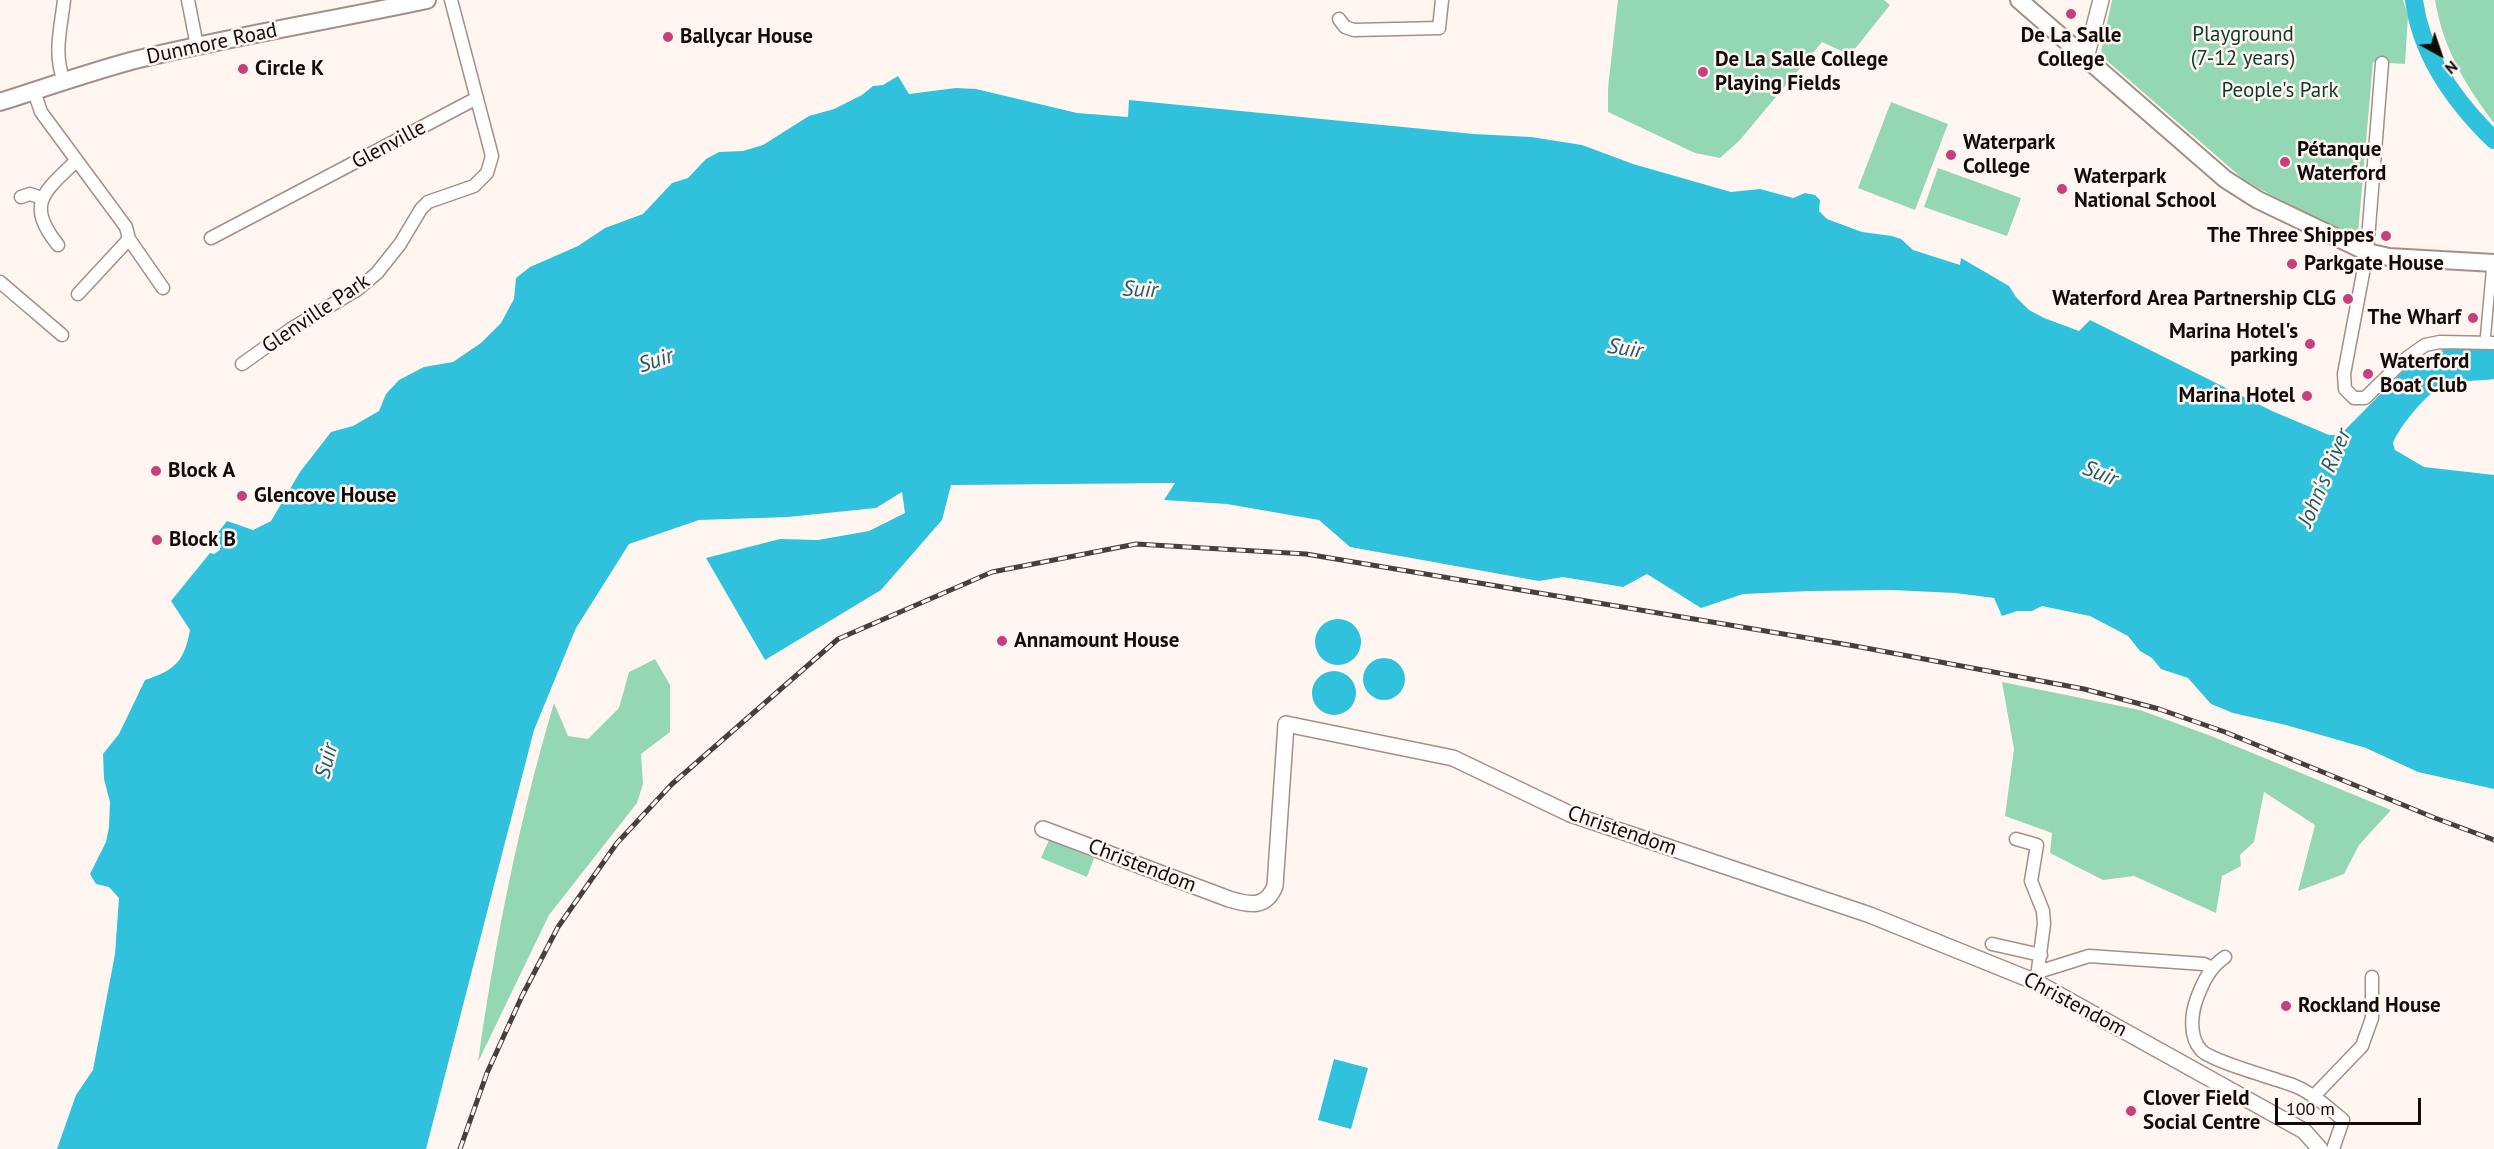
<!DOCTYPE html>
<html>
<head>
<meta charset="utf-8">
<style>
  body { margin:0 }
  #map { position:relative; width:2494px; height:1149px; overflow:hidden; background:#fff6f2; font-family:"PT Sans",sans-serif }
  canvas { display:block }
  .north { position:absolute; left:2410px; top:24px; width:60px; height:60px; -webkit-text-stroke:4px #fff6f2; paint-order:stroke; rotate:140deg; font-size:16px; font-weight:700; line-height:24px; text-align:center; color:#120b08 }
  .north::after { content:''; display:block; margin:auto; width:21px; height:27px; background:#120b08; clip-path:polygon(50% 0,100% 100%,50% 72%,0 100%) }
  .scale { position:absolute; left:2275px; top:1098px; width:146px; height:27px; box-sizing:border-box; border:3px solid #120b08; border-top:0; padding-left:8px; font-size:18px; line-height:21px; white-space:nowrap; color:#120b08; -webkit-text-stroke:4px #fff6f2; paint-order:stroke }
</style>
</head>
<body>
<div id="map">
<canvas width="2494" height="1149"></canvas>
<div class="north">N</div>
<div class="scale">100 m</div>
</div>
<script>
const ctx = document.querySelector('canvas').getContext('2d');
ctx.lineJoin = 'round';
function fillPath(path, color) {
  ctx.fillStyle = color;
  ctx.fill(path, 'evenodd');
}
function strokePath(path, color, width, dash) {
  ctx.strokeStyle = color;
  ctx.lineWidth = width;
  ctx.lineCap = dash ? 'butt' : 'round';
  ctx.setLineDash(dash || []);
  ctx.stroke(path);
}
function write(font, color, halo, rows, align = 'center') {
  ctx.font = font + ' "PT Sans",sans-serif';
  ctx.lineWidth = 5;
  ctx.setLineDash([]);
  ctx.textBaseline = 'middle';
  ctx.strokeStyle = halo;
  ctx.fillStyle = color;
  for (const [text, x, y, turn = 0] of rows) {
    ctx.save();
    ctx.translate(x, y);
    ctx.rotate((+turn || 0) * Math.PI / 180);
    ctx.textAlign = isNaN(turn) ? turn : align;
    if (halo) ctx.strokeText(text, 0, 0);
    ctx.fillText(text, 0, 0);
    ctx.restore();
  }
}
const green = new Path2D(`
  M1618,0H1884L1890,5L1850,55L1822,42L1739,141L1720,158L1695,153L1608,112V88Z
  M2112,0H2403L2408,16L2405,64L2373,62L2358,233L2353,234C2315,217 2277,200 2242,178L2106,60L2101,51Z
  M2435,0H2494V123C2465,85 2443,48 2435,0Z
  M1891,102L1948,124L1915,210L1858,188Z
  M1938,168L2021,198L2007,236L1924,207Z
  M655,659L670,685V732L641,754L643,784L637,803L549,915L478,1062C495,941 519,820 554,703L568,736L588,739L619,708L629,672Z
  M2002,682L2140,710L2211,736L2391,810L2359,845L2344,874L2298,891L2315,825L2264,792L2254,842L2240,855L2241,866L2222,876L2216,913L2134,876L2103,880L2050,853L2052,833L2005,816L2014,749Z
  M1049,840L1094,858L1087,877L1041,858Z`);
const water = new Path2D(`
  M898,76L909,94L956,88L976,89L1077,113L1128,117L1129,100L1474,134L1531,137L1582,145L1633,164L1731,192L1760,189L1793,198L1805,193L1815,195L1820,200L1819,211L1827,219L1862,232L1892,236L1901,239L1913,250L1960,265L1961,258L2009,286L2016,297L2029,310L2044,318L2079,331L2090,320L2272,411L2329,435H2340L2409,365L2445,349H2494V379C2479,381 2461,380 2447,384C2430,388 2399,427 2393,443L2395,450L2424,467L2494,475V789L2418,772L2366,748L2286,725L2233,713L2211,704L2188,678L2161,669L2152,658L2140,651L2128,636L2090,616L2042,606L2032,611H2017L2002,616L1994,598L1955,593L1892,590L1810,591L1743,594L1701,608L1647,574L1623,587L1563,577L1539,581L1350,547L1319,520L1227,504L1164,500L1175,483L951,485L942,520L881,590L765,660L706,558L780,539L818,540L869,531L905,513L902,492L876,508L788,517L699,520L629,544L576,628L534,730L426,1149H57L76,1095L93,1070L115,954L119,898L109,887L96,884L90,874L106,842L109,827L110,802L104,779L103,754L119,734L145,680C175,670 184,662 190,630L171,601L210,553L214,554L220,550V539L216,535L227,521L253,530L271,521L300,472L331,432L353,426L379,411L386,394L399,380L424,367L453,362L481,343L501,323L514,299L516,278L530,267L578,246L605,228L643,214L672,183L688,178L706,159L719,152L743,151L763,145L809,116L834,109L862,95L873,86L883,85Z
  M1315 642a23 23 0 1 1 46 0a23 23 0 1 1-46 0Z
  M1363 679a21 21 0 1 1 42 0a21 21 0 1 1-42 0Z
  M1312 693a22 22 0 1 1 44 0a22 22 0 1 1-44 0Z
  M1334,1059L1368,1068L1351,1129L1318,1120Z`);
const river = new Path2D(`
  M2414,0C2421,55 2455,102 2494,140`);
const pedestrian = new Path2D(`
  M2485,342L2492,263`);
const minor = new Path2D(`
  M188,0L197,46
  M1339,19L1345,27L1354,30L1439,28L1442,0
  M2382,63L2367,252L2344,374L2345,389L2354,398H2365L2404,360L2425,345L2440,342L2494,343
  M64,81C53,54 61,28 64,0
  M34,91L41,112L126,227L129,239L163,288
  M21,197L30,194L42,198
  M211,238L477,98
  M58,245C25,204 44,192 76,161
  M0,282L62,335
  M78,294L129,239
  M242,364L291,329L358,289L377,273L400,244L421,209L428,202L474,186L487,173L492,156L451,0
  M2016,839L2037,845L2031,881L2043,911L2044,924L2037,977
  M1992,944L2041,955
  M2225,957C2210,967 2203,982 2197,998C2191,1014 2189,1037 2201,1050C2210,1061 2277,1079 2295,1086C2312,1093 2329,1108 2343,1120L2333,1149
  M2038,972L2089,956L2204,964L2212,968
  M2313,1097L2362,1046L2372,1018V977`);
const tertiary = new Path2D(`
  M2086,58L2101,0
  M1043,829L1229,899C1249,905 1266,909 1275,886L1286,724L1453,758L1570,814L1870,915L2036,982L2304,1131L2320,1149`);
const secondary = new Path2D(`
  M2019,0L2225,179L2258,200L2367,252L2389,257L2494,263
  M0,102C44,88 87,73 131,61C229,37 328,21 427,0`);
const rail = new Path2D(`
  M460,1149L487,1073L522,996L558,927L617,843L672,784L838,639L992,572L1136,544L1306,554L1855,646L2084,689L2159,709L2225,732L2435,818L2494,840`);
const markers = [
  [2071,14,6,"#c73f7c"],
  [668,37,6,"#c73f7c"],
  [243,69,6,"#c73f7c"],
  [1703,72,6,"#c73f7c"],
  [1951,155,6,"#c73f7c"],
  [2285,162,6,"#c73f7c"],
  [2062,189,6,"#c73f7c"],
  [2386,236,6,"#c73f7c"],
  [2292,264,6,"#c73f7c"],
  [2348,299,6,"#c73f7c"],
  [2473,318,6,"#c73f7c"],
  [2310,344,6,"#c73f7c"],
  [2368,374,6,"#c73f7c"],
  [2307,396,6,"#c73f7c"],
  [156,471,6,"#c73f7c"],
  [242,496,6,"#c73f7c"],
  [157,540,6,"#c73f7c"],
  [1002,641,6,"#c73f7c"],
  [2286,1006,6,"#c73f7c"],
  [2131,1111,6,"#c73f7c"]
];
const parkNames = [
  ["Playground",2243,35],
  ["(7-12 years)",2243,59],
  ["People's Park",2280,91]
];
const poiNames = [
  ["De La Salle",2071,36,"center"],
  ["College",2071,60,"center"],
  ["Ballycar House",680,37],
  ["De La Salle College",1715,60],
  ["Playing Fields",1715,84],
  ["Circle K",255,69],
  ["Waterpark",1963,143],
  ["College",1963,167],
  ["Pétanque",2297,150],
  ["Waterford",2297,174],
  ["Waterpark",2074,177],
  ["National School",2074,201],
  ["The Three Shippes",2374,236,"right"],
  ["Parkgate House",2304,264],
  ["Waterford Area Partnership CLG",2336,299,"right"],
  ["The Wharf",2461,318,"right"],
  ["Marina Hotel's",2298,332,"right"],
  ["parking",2298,356,"right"],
  ["Waterford",2380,362],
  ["Boat Club",2380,386],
  ["Marina Hotel",2295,396,"right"],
  ["Block A",168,471],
  ["Glencove House",254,496],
  ["Block B",169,540],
  ["Annamount House",1014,641],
  ["Rockland House",2298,1006],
  ["Clover Field",2143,1099],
  ["Social Centre",2143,1123]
];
const streetNames = [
  ["Dunmore Road",212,44,-12],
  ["Glenville",389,145,-28],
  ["Glenville Park",316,314,-34],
  ["Christendom",1622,831,19],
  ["Christendom",1142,866,21],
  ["Christendom",2075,1005,28]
];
const waterNames = [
  ["Suir",1140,290,3],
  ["Suir",1625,349,9],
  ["Suir",656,361,-18],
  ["Suir",2100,474,21],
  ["John's River",2325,478,-67],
  ["Suir",327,761,-76]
];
fillPath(green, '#94d7b5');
fillPath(water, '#30c1dd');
strokePath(river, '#30c1dd', 18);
strokePath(pedestrian, '#a48f86', 12);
strokePath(minor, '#a48f86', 15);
strokePath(tertiary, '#a48f86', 18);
strokePath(secondary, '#a48f86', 20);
strokePath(pedestrian, '#fff', 9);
strokePath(minor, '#fff', 12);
strokePath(tertiary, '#fff', 15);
strokePath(secondary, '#fff', 16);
strokePath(rail, '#463f3b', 5);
strokePath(rail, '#fff6f2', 3, [9]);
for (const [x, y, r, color] of markers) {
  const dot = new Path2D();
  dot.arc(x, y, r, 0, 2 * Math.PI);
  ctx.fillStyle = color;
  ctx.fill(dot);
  strokePath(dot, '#fff6f2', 2);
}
write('21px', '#0c3a27', '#fff6f2', parkNames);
write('bold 21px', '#120b08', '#fff6f2', poiNames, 'left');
write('21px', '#120b08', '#fff6f2', streetNames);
write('italic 22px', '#225966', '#fff6f2', waterNames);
</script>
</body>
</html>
